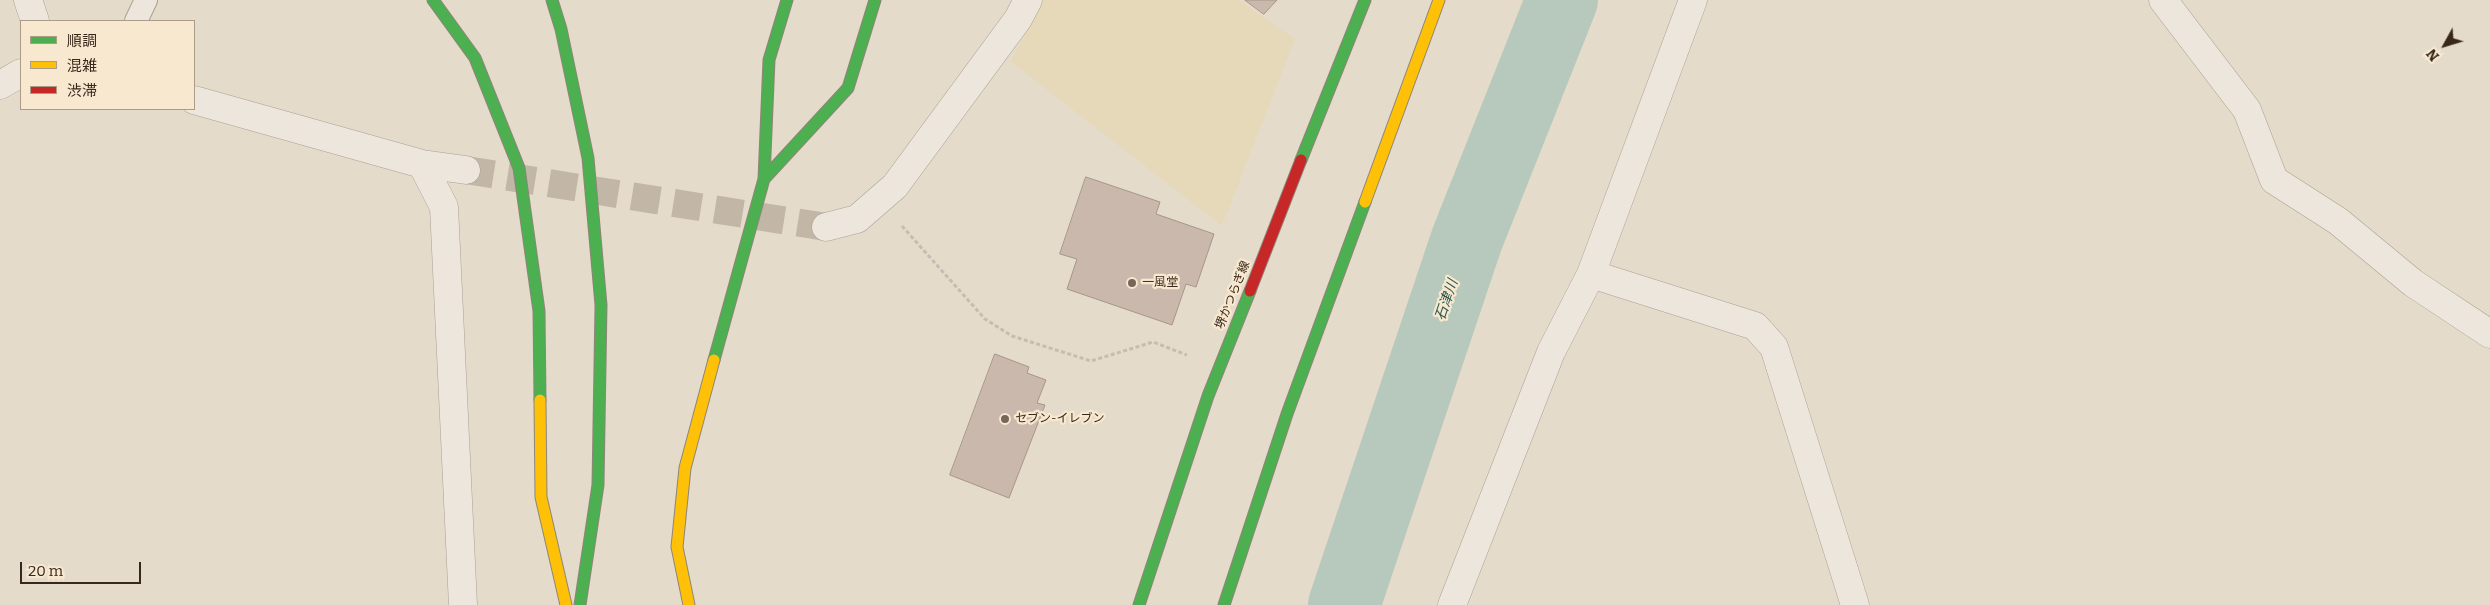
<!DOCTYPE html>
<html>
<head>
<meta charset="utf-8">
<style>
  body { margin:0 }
  #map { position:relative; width:2490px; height:605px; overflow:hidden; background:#e5dbca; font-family:Bitter,"Noto Sans JP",serif }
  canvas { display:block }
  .legend { position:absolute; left:20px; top:20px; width:175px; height:90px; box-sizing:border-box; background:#f7e8cf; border:1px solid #ab9b87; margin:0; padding:6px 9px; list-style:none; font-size:15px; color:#38281c }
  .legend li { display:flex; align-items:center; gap:10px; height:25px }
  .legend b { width:25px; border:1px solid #ab9b87 }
  .north { position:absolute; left:2420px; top:20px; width:50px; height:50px; -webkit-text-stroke:4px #f7e8cf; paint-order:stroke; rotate:231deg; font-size:14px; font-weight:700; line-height:20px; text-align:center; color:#38281c }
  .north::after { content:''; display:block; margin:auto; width:18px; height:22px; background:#38281c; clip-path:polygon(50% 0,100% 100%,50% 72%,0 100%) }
  .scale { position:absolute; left:20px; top:562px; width:121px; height:22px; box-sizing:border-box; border:2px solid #38281c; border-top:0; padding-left:6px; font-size:15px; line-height:18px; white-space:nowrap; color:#38281c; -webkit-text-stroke:4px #f7e8cf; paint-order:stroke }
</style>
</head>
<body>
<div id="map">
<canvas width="2490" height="605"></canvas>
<ul class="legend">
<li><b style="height:6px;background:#4caf50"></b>順調</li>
<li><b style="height:6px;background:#ffc107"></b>混雑</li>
<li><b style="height:6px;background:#c62828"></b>渋滞</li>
</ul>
<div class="north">N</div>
<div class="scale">20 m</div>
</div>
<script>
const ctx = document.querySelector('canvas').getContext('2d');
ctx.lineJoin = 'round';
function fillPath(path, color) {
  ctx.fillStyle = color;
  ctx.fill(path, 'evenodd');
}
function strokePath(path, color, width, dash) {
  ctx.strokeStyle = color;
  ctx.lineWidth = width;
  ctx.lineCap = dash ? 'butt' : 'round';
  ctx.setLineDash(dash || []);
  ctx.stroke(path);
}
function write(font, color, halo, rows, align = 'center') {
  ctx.font = font + ' Bitter,"Noto Sans JP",serif';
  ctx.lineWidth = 4.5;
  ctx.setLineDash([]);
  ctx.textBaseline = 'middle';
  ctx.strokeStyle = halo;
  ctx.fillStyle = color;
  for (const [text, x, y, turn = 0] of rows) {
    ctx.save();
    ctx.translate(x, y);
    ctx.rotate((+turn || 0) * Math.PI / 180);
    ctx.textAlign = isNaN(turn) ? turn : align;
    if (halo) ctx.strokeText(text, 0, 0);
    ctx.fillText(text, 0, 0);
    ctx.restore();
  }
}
const farmland = new Path2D(`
  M1044,0H1239L1295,39L1222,226L1010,61Z`);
const river = new Path2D(`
  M1344,605L1467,239L1562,0`);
const building = new Path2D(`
  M1245,0H1277L1264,14Z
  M1086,177L1160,202L1156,214L1214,234L1196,287L1186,284L1172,325L1067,289L1077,259L1060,254Z
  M995,354L1029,367L1027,373L1046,380L1037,403L1045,405L1009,498L950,475Z`);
const streetTunnel = new Path2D(`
  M466,170L826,227`);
const path = new Path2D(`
  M902,226L985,319L1012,336L1091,361L1153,342L1187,355`);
const lane = new Path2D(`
  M136,21L146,0`);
const street = new Path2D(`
  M28,0L35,21
  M2163,0L2247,110L2274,180L2338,221L2413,283L2490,334
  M0,85L21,73
  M194,100L422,164L444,207L463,605
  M422,164L466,170
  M826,227L857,219L895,186L1018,19L1028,0
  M1591,274L1755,326L1774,347L1855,605
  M1452,605L1551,352L1591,274L1693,0`);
const fast = new Path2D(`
  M433,0L475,58L519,168L539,311L540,400
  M552,0L561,29L588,158L601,305L598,485L580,605
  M1301,160L1365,0
  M764,179L848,88L875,0
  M714,360L764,179L769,60L787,0
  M1139,605L1208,396L1250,291
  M1224,605L1287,414L1365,202`);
const slow = new Path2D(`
  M1365,202L1439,0
  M540,400L541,497L566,605
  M689,605L677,547L685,468L714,360`);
const jam = new Path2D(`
  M1250,291L1301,160`);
const markers = [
  [1132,283,5,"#756759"],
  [1005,419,5,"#756759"]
];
const poiNames = [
  ["一風堂",1142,283],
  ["セブン-イレブン",1015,419]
];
const streetNames = [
  ["堺かつらぎ線",1233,295,-68]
];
const waterNames = [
  ["石津川",1447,300,-71]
];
fillPath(farmland, '#e6d9ba');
strokePath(river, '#b7c9bc', 72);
fillPath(building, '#c9b8ab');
strokePath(building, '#a5968a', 1);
strokePath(streetTunnel, '#c2b7a7', 28, [28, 14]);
strokePath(lane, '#aaa094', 24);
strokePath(street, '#aaa094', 29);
strokePath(fast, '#8f857a', 13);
strokePath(slow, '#8f857a', 13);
strokePath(jam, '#8f857a', 13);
strokePath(path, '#c5bdb3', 3, [4, 2.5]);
strokePath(lane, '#ece6dd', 22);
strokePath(street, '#ece6dd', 28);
strokePath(fast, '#4caf50', 11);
strokePath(slow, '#ffc107', 11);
strokePath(jam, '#c62828', 11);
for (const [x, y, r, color] of markers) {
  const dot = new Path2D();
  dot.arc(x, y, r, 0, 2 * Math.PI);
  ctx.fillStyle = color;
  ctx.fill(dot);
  strokePath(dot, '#f7e8cf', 2);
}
write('12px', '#38281c', '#f7e8cf', poiNames, 'left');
write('12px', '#38281c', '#f7e8cf', streetNames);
write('italic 14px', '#2a5952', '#f7e8cf', waterNames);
</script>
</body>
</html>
